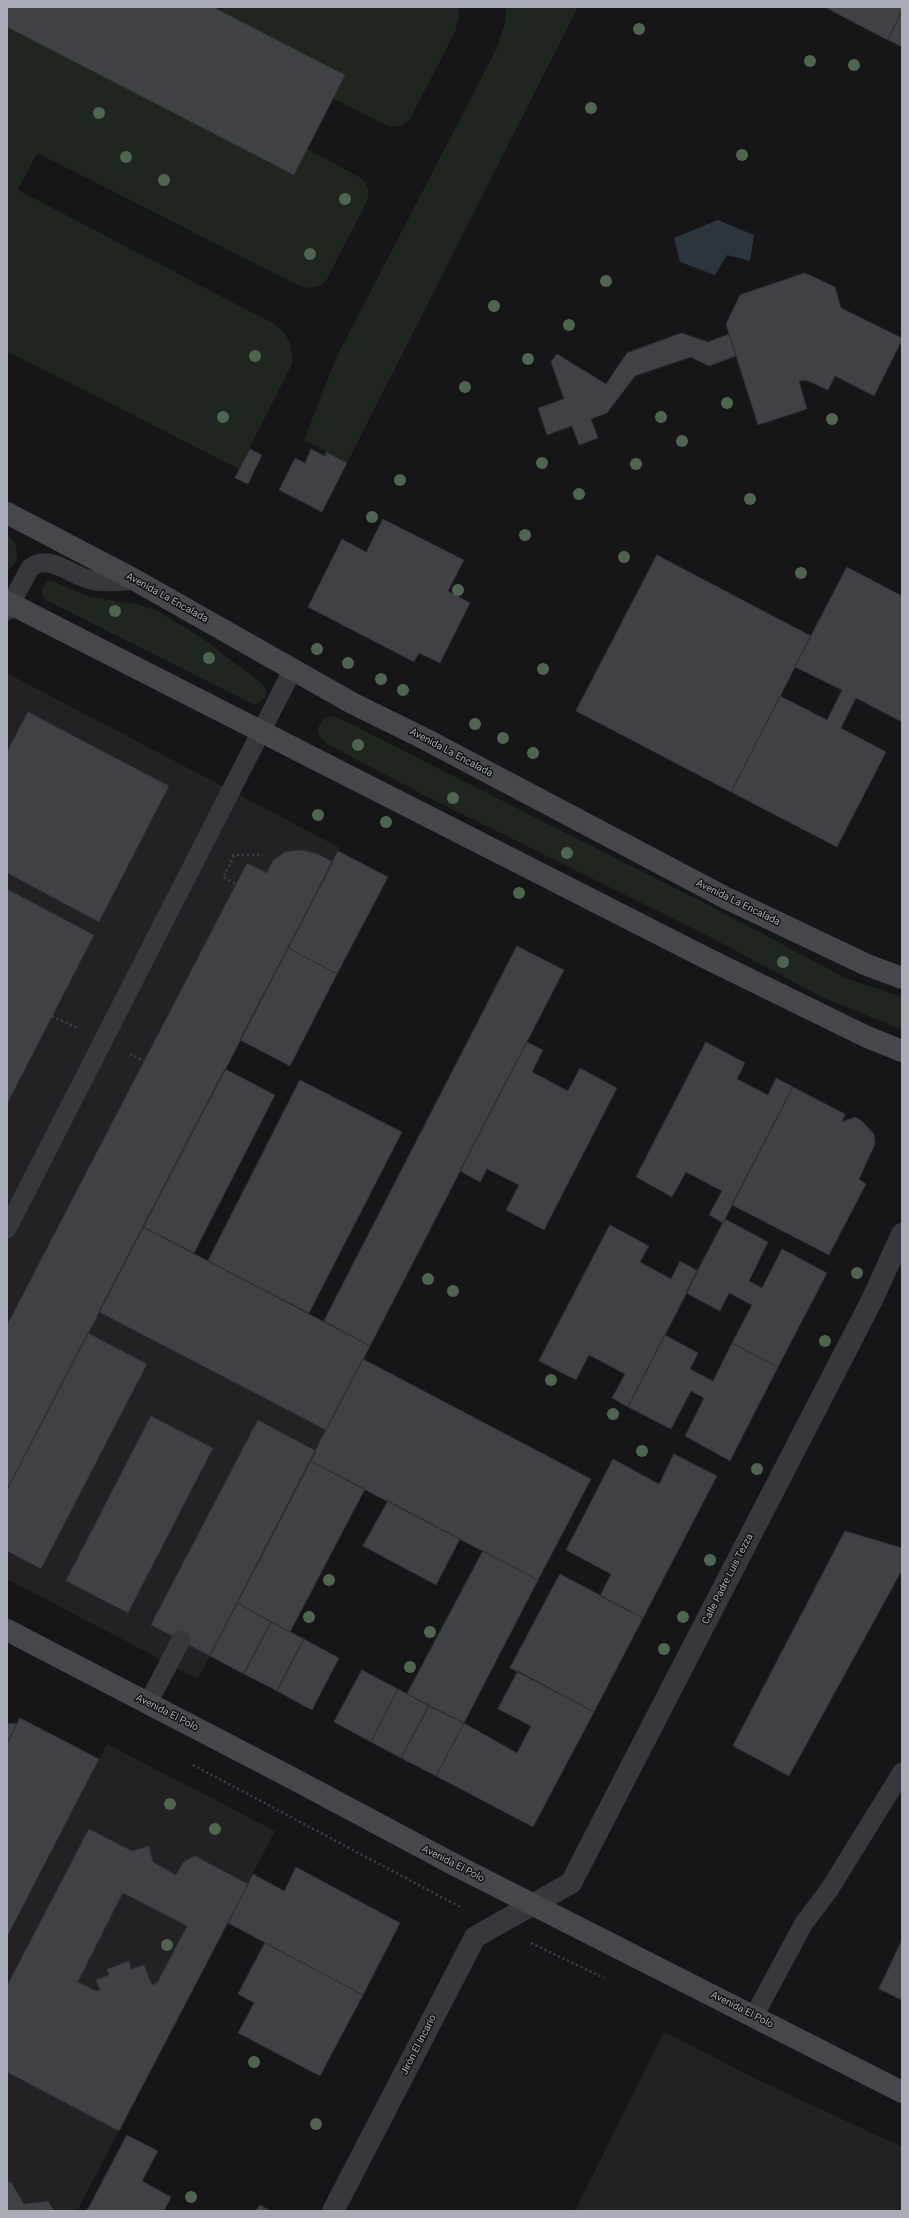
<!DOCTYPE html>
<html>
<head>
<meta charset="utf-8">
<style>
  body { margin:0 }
  #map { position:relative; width:909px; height:2218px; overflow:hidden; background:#161618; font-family:Roboto,sans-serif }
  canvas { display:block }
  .frame { position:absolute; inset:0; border:8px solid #a8adb8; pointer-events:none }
</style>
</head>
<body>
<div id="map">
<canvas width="909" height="2218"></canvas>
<div class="frame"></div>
</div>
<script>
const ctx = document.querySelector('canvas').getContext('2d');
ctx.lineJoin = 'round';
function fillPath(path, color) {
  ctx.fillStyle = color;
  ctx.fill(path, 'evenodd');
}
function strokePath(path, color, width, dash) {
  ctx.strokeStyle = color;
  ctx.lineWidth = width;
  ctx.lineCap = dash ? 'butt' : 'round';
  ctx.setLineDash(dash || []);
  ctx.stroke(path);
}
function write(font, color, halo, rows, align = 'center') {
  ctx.font = font + ' Roboto,sans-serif';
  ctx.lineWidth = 3;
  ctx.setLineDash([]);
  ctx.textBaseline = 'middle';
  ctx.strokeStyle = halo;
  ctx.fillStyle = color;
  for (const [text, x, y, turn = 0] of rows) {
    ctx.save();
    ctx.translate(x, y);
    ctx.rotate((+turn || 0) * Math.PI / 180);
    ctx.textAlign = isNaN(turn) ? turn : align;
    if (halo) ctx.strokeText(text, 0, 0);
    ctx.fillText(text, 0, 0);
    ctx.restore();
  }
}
const built = new Path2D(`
  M7,673L340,848L143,1227L370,1346L198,1679L7,1579Z
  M107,1744L275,1831L77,2211H7V1938Z
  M664,2032L756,2079L902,2147V2211H575Z`);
const green = new Path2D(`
  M7,7H458L459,16L455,32L410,119C403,126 398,128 388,126L333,98L307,149L361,178C369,186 369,191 367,201L327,279C317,291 307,289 294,283L37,153L18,190L274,324C289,335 293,346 292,364L239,469L7,351Z
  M506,7H578L347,463L304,440L336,358L497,48L505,22Z
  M7,535C19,543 22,563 7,570Z
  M50,580L90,597L137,604L156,610L205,640L264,685L267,692L265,698L255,705L46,600L42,596C41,588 43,584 50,580Z
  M328,716L336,717L343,720L718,910L845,978L902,997V1030L822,997L712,938L420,793L329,745C316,737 314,724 328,716Z`);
const water = new Path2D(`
  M718,220L754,235L750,261L727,255L715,275L680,262L674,238Z`);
const building = new Path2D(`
  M7,7H213L345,75L294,175L7,27Z
  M825,7H902V11L888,40Z
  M902,11V47L888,40Z
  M805,273L835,287L841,308L902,338V340L874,396L835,376L828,390L806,380L799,381L807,409L758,425L726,324L740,295Z
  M682,333L708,342L729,334L736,356L709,366L691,357L635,376L607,413L591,419L598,438L579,445L572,426L547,435L538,408L564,399L551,362L557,354L606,384L627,353Z
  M250,449L262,455L248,484L235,478Z
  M311,449L325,456L326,452L347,463L322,512L279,490L295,458L305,463Z
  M383,519L464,560L448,591L470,603L440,663L419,653L414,662L308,607L342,539L366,552Z
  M657,555L811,636L731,792L576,711Z
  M847,567L902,596V722L856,698L841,728L886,752L837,847L731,792L780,696L827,720L842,690L795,667Z
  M28,712L169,786L99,922L7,873V752Z
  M302,850L318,854L333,862L7,1490V1325L247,863L267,873L273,860L285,852Z
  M338,851L388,877L337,974L288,948Z
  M7,889L94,935L7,1104Z
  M517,946L564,970L370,1346L324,1321Z
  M288,948L337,974L290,1066L240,1040Z
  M527,1042L543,1050L532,1072L568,1091L580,1068L617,1088L544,1230L506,1210L519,1185L487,1169L480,1182L460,1171Z
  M706,1042L745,1063L737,1079L768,1095L776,1078L793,1087L723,1223L709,1215L722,1191L686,1172L672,1197L636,1177Z
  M225,1069L275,1095L194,1253L143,1227Z
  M300,1080L402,1132L309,1313L208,1261Z
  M793,1087L845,1114L842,1122L855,1117L862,1121L874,1134L875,1144L859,1179L866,1184L829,1255L732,1205Z
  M725,1219L768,1242L749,1281L762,1288L782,1249L827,1273L778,1367L732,1343L752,1305L729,1293L720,1311L686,1293Z
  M610,1225L649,1246L640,1262L671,1279L680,1261L698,1271L628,1407L612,1398L625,1374L589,1355L576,1380L539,1361Z
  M143,1227L370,1346L326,1430L99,1312Z
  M88,1333L147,1364L41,1569L7,1551V1490Z
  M665,1335L698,1353L690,1369L713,1381L732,1343L778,1367L730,1461L685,1436L704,1398L691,1391L671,1429L628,1407Z
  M363,1359L591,1479L538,1580L310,1461Z
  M151,1416L213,1448L128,1613L66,1581Z
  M258,1420L316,1451L210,1656L151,1625Z
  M674,1454L717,1476L643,1618L600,1596L611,1574L566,1550L613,1459L659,1484Z
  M310,1461L365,1489L290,1632L237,1603Z
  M388,1501L460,1539L436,1585L363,1546Z
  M845,1531L902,1548V1570L789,1776L733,1746Z
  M483,1551L538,1580L464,1723L407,1694Z
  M560,1574L643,1618L594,1712L510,1668Z
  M237,1603L271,1622L244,1674L210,1656Z
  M271,1622L304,1639L277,1691L244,1674Z
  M304,1639L339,1658L312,1710L277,1691Z
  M362,1670L398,1689L371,1742L334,1722Z
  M518,1671L594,1712L533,1827L436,1776L464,1723L517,1753L531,1726L498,1709Z
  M398,1689L429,1706L401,1758L371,1742Z
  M429,1706L464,1723L436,1776L401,1758Z
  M20,1718L99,1759L7,1937V1744Z
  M7,1723L17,1724L7,1744Z
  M89,1829L132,1851L149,1846L153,1862L176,1875L183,1862L195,1856L248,1884L119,2131L7,2072V1986ZM123,1893L187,1926L157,1983L152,1985L144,1965L131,1969L129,1961L107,1969L109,1975L96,1980L100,1990L96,1991L78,1982Z
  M296,1867L400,1923L363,1995L228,1923L253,1874L284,1891Z
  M902,1940V2000L879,1989Z
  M265,1943L363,1995L320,2076L238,2033L254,2003L238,1994Z
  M127,2135L158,2151L142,2181L171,2197L164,2211H87Z
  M7,2182H11L24,2204L48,2201L54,2211H7Z
  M260,2205L271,2211H256Z`);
const path = new Path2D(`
  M232,855H263
  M234,856L223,877L236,884
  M52,1016L77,1028
  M130,1054L144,1061
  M193,1765L462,1908
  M531,1943L604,1978`);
const lane = new Path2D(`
  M7,611L30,568C48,553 69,574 88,579C102,584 120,581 135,580
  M7,1229L293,669
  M148,1703L181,1640
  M754,2016L804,1923L829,1890L902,1772`);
const street = new Path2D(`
  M333,2211L475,1937L571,1883L872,1300L902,1234`);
const secondary = new Path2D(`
  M7,513L135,580L352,703L425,739L726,898L867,965L902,978
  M7,602L704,957L867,1037L902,1051
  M7,1630L290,1777L455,1865L902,2092`);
const trees = [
  [639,29],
  [810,61],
  [854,65],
  [591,108],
  [99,113],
  [742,155],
  [126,157],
  [164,180],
  [345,199],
  [310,254],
  [606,281],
  [494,306],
  [569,325],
  [255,356],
  [528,359],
  [465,387],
  [727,403],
  [223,417],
  [661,417],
  [832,419],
  [682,441],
  [542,463],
  [636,464],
  [400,480],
  [579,494],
  [750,499],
  [372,517],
  [525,535],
  [624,557],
  [801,573],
  [458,590],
  [115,611],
  [317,649],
  [209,658],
  [348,663],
  [543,669],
  [381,679],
  [403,690],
  [475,724],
  [503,738],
  [358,745],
  [533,753],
  [453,798],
  [318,815],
  [386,822],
  [567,853],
  [519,893],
  [783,962],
  [857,1273],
  [428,1279],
  [453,1291],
  [825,1341],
  [551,1380],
  [613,1414],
  [642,1451],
  [757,1469],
  [710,1560],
  [329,1580],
  [309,1617],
  [683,1617],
  [430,1632],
  [664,1649],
  [410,1667],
  [170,1804],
  [215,1829],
  [167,1945],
  [254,2062],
  [316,2124],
  [191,2197]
];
const streetNames = [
  ["Avenida La Encalada",167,598,29],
  ["Avenida La Encalada",451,753,28],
  ["Avenida La Encalada",738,903,26],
  ["Calle Padre Luis Tezza",728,1579,-63],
  ["Avenida El Polo",167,1713,27],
  ["Avenida El Polo",453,1864,27],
  ["Avenida El Polo",742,2010,27],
  ["Jirón El Incario",419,2045,-63]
];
fillPath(built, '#222225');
fillPath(green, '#1e261f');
fillPath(water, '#2c353c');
fillPath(building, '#404145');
strokePath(building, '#303034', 1);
strokePath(path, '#3d3f44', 2.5, [2, 3]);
strokePath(lane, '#37383d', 19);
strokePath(street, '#37383d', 22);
strokePath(secondary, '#45474d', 22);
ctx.fillStyle = '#506452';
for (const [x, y] of trees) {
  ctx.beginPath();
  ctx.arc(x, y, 6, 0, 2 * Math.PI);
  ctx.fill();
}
write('10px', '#a8adb8', '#111113', streetNames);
</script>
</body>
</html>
